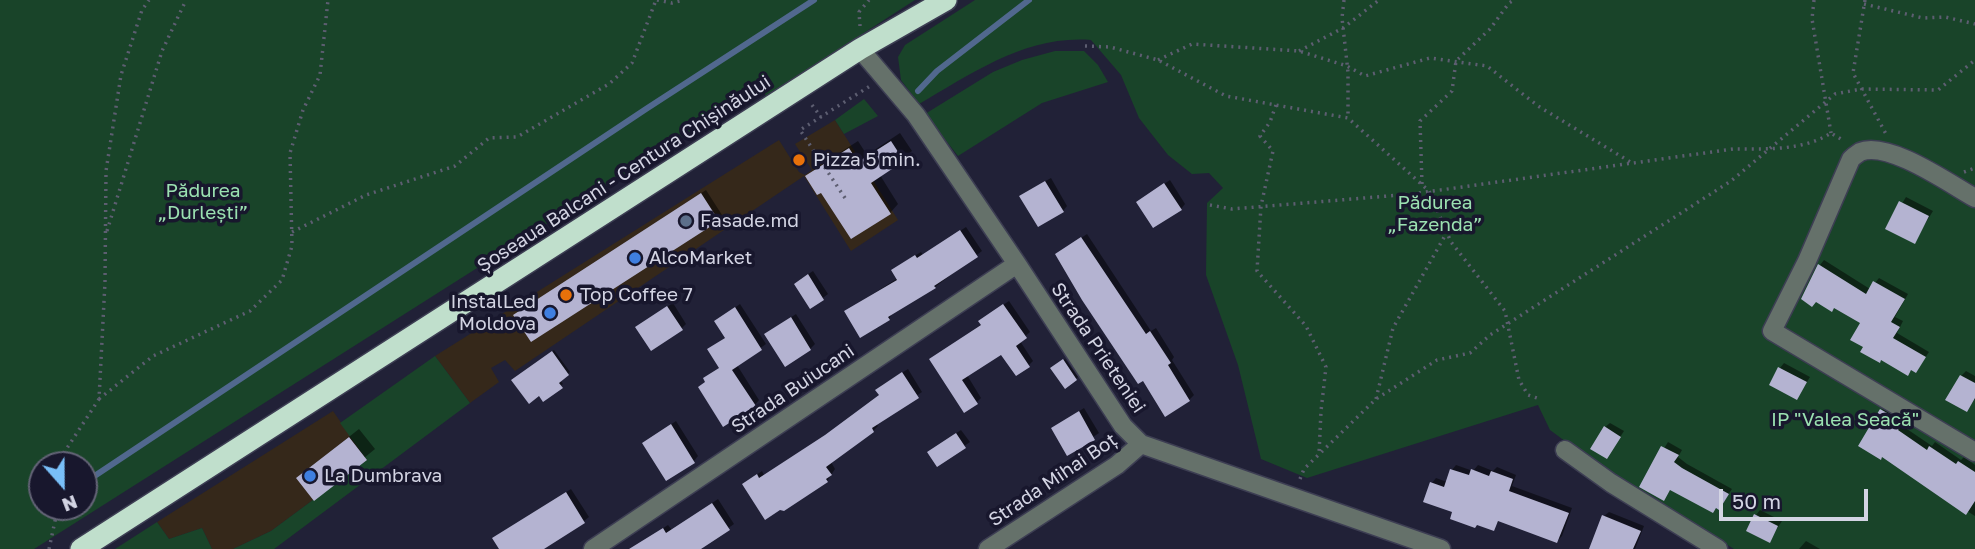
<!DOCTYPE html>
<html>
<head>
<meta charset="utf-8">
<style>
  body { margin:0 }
  #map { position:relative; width:1975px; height:549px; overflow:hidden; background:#212137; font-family:"Golos Text",sans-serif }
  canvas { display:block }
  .north { position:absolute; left:28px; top:451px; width:70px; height:70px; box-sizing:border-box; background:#18172d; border:2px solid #636376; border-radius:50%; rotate:159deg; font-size:19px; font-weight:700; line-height:28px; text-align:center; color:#d3d4e3 }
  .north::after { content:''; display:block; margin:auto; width:24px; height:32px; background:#79bff8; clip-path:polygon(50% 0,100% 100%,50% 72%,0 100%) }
  .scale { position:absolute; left:1719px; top:489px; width:149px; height:32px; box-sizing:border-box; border:4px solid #d3d4e3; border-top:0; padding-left:9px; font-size:21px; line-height:24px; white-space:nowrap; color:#d3d4e3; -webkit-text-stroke:5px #18172d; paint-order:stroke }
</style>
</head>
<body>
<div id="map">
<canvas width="1975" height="549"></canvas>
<div class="north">N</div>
<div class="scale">50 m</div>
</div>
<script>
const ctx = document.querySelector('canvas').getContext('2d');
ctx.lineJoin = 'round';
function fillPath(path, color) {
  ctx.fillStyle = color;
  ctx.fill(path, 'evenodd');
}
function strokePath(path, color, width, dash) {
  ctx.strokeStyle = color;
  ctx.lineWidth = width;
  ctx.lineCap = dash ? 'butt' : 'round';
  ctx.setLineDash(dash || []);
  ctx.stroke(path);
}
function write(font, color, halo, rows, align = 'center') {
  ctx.font = font + ' "Golos Text",sans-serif';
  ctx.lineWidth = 7;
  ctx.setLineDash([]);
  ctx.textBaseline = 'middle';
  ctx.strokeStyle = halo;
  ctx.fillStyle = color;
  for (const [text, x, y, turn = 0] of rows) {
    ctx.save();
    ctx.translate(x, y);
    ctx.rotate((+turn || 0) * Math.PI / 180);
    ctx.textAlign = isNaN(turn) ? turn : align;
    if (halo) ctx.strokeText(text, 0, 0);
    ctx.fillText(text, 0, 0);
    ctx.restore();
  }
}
const commercial = new Path2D(`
  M835,120L898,220L851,251L804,176L515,371L505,360L491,368L499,382L470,403L435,356L779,140L799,172L805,175L812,170L795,144Z
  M333,411L367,460L271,531L233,549H212L202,528L169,539L157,522Z`);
const green = new Path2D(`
  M0,0H915L766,96L761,88L34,549H0ZM42,465H84V507H42Z
  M975,0H1975V549H1734L1592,461L1550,430L1538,405L1307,478L1261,459L1238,365L1206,275L1207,203L1223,188L1209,173L1192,174L1168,155L1139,118L1121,75L1091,40C1026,35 973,73 919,104L901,80L898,57L905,45Z
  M1055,51H1084L1098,65L1108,82L1042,103L958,156L925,114L993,72L1022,60Z
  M864,99L878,116L844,134L835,120Z
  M435,356L470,403L274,549H233L271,531L367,460L340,423Z
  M157,522L169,539L202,528L212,549H115Z`);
const shadow = new Path2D(`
  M900,133L912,151L880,175L898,204L890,213L822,190L807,176L816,168L858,141L867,155Z
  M1051,178L1067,206L1063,211L1026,192Z
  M1170,180L1185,204L1181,209L1138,202Z
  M706,190L722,215L718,220L515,315Z
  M1906,197L1933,211L1914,242L1887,228Z
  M966,227L982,251L935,287L893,312L889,319L846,311L898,278L893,270L898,266L921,252L923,255Z
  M1087,234L1151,331L1156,328L1174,357L1172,360L1194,395L1189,400L1057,254Z
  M1824,260L1870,289L1879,278L1908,294L1895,317L1903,321L1897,333L1929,352L1916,371L1912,369L1908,373L1865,346L1862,323L1820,265Z
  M813,271L828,294L811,307L801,279Z
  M1009,301L1030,332L1020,341L1033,361L1029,365L1002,353L967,375L981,398L977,402L931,359L982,324L985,317Z
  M673,303L686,324L682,328L642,323Z
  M740,304L766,344L737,365L759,400L755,405L707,381L705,378L721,367L709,349L726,337L716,321Z
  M796,314L815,344L810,349L766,334Z
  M554,350L570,372L560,380L563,384L544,399L516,378Z
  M1065,359L1078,377L1065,386L1054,366Z
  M1784,363L1810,377L1797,398L1780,368Z
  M908,369L922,392L876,423L878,426L873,431L831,462L835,469L827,481L784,509L749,480L762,471L764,475L832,431L881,395L877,390L882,385Z
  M1966,371L1975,376V399L1967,410L1961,376Z
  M1886,405L1906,417L1901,425L1932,446L1935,442L1961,460L1964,457L1975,465V516L1967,511L1965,513L1882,410Z
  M1084,408L1099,433L1068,454L1053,428Z
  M676,421L698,456L694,461L644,443Z
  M1610,423L1624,431L1607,457L1605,427Z
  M359,429L375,449L314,499L308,469Z
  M961,430L970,442L937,465L934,448Z
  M1668,442L1682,450L1678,457L1687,464L1732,489L1719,508L1717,507L1713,511L1671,489L1663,499L1641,486Z
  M1456,465L1473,471L1478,465L1493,471L1497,467L1516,475L1512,486L1572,508L1562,536L1557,541L1500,519L1493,529L1454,511L1432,483L1436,478L1447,482L1452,470Z
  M571,489L589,517L584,521L540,549H501L499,534Z
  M718,499L734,524L699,549H641L638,545L668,525L672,530Z
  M1760,510L1782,521L1769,541L1756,515Z
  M1609,512L1644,526L1635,549H1590L1604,516Z
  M1806,541L1820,549H1799Z`);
const stream = new Path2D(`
  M918,91L937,71L1029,0
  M84,483L646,109L814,0`);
const building = new Path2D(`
  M891,141L904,161L871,183L891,214L851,239L821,193L817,195L805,176L849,148L858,162Z
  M1045,181L1064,212L1038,227L1019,196Z
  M1164,183L1182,210L1153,228L1136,202Z
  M701,193L719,221L531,342L513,315Z
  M1899,201L1929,216L1915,244L1885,229Z
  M960,230L978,257L934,286L936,288L888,317L890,320L860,338L844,311L897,280L891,270L915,255L917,258Z
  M1081,237L1146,334L1150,331L1171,363L1168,365L1190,401L1165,417L1143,381L1138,384L1082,300L1055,254Z
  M1818,264L1866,294L1873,281L1905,299L1891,322L1900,327L1893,338L1926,357L1916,373L1911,370L1908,376L1881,360L1880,363L1860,352L1863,347L1850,340L1860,323L1834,308L1832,312L1816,302L1812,307L1801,299Z
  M808,274L824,300L810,309L794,284Z
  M1003,304L1027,338L1016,346L1030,367L1016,376L1001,355L962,380L978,404L964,413L929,359L981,325L978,321Z
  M667,306L683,330L651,351L635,327Z
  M735,307L762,350L732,370L756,406L723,427L698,387L705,382L703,378L719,368L707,349L725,338L714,321Z
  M791,317L811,350L785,367L764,334Z
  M552,351L569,375L559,383L563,388L543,402L539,396L529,404L511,380Z
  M1063,359L1077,380L1065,389L1050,368Z
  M1778,367L1807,382L1797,400L1769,385Z
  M902,372L919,398L872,428L874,432L826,467L832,475L826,479L828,482L784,511L780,510L765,520L742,484L757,474L759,478L825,435L879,395L875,390Z
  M1960,375L1975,383V398L1967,412L1945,400Z
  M1880,409L1903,422L1898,430L1927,450L1929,446L1956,464L1958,461L1975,472V501L1966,515L1882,457L1881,460L1858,446Z
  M1079,411L1095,440L1067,456L1051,428Z
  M671,424L695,463L666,481L642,443Z
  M1604,426L1621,437L1607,459L1590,449Z
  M956,433L966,448L937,467L927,452Z
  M349,437L367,460L314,501L296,478Z
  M1661,446L1679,455L1674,462L1682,468L1729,494L1719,510L1716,508L1713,513L1670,490L1664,501L1639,487Z
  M1450,469L1469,475L1471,469L1489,476L1491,471L1513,479L1509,491L1569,513L1557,543L1498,521L1494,531L1477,525L1475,528L1450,519L1452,512L1423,502L1430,482L1444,487Z
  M566,492L585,523L544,549H499L492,538Z
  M712,503L730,530L701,549H629L663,528L666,533Z
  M1754,514L1778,526L1770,543L1746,531Z
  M1602,515L1641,531L1633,549H1589Z`);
const path = new Path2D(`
  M657,0L672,3L684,0
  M1344,0L1342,18L1348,72V118
  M1814,0L1812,19L1831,133
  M1865,0L1853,73L1886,134
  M1864,4L1923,18L1945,17L1975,24
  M860,26L859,12L869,0
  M1085,46L1110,47L1158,60L1226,96L1348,118L1429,191L1451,242L1505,311L1519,380L1528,395L1537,398
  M1299,51L1343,28L1379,0
  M1158,60L1192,44L1299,51L1347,66L1365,76L1430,58L1487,66L1538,106L1632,163
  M812,105L821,117
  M1276,105L1270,122L1260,136L1273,151L1261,206L1257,271L1306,326L1326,367L1321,411L1319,454
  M1964,172L1975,168
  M1422,184L1420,121L1452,91L1456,61L1490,29L1509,3L1514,0
  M845,198L800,130L870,86
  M1210,205L1232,209L1412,194L1733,149C1765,149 1803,151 1831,133L1844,141
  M107,231L162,51L186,0
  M292,232L366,195L455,166L489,138L517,137L609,84L632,63L656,0
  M99,399L153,356L250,311L282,280L292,246L290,153L303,110L320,75L328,0
  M1376,399L1393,328L1447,232
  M56,465L99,399L105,282L106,171L121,75L142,10L149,0
  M1300,479L1304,469L1376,399L1437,360L1470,353L1490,335L1731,181L1835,94L1861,89L1938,90L1975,60
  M49,549L58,507`);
const minor = new Path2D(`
  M860,49L916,115L1017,264L1123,426L1141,444L1441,549
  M1975,198C1950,184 1888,140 1860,152C1857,154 1854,156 1851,159L1807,261L1772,331L1975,452
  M1565,450L1611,483L1718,549
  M593,549L1017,264
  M988,549L1117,465L1141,444`);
const highway = new Path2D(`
  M81,549L860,49L946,0`);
const markers = [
  [799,160,7,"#e8710a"],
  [686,221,7,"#5c6f8a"],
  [635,258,7,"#3f7fe0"],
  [566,295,7,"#e8710a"],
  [550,313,7,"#3f7fe0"],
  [310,476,7,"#3f7fe0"]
];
const poiNames = [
  ["Pizza 5 min.",813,160],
  ["Fasade.md",700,221],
  ["AlcoMarket",649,258],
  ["Top Coffee 7",580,295],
  ["InstalLed",536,302,"right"],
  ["Moldova",536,324,"right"],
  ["La Dumbrava",324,476]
];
const streetNames = [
  ["Șoseaua Balcani - Centura Chișinăului",624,174,-33],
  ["Strada Prieteniei",1098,348,56],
  ["Strada Buiucani",793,389,-34],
  ["Strada Mihai Boț",1053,480,-34]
];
const parkNames = [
  ["Pădurea",203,191],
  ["„Durlești”",203,213],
  ["Pădurea",1435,203],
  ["„Fazenda”",1435,225],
  ["IP \"Valea Seacă\"",1845,420]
];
fillPath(commercial, '#35281a');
fillPath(green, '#194429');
fillPath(shadow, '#0007');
strokePath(stream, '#51688e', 6);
fillPath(building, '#b4b3d1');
strokePath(minor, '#3d3e53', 21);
strokePath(highway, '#3d3e53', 24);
strokePath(path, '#5d5e71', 3.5, [2, 5]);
strokePath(minor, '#65716a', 18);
strokePath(highway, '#c0dfcc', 21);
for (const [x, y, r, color] of markers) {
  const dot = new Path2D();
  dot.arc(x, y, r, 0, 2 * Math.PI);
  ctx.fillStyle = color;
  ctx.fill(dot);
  strokePath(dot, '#18172d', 2.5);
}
write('19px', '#d3d4e3', '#18172d', poiNames, 'left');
write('19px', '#d3d4e3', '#18172d', streetNames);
write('19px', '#9be1b1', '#18172d', parkNames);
</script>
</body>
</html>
